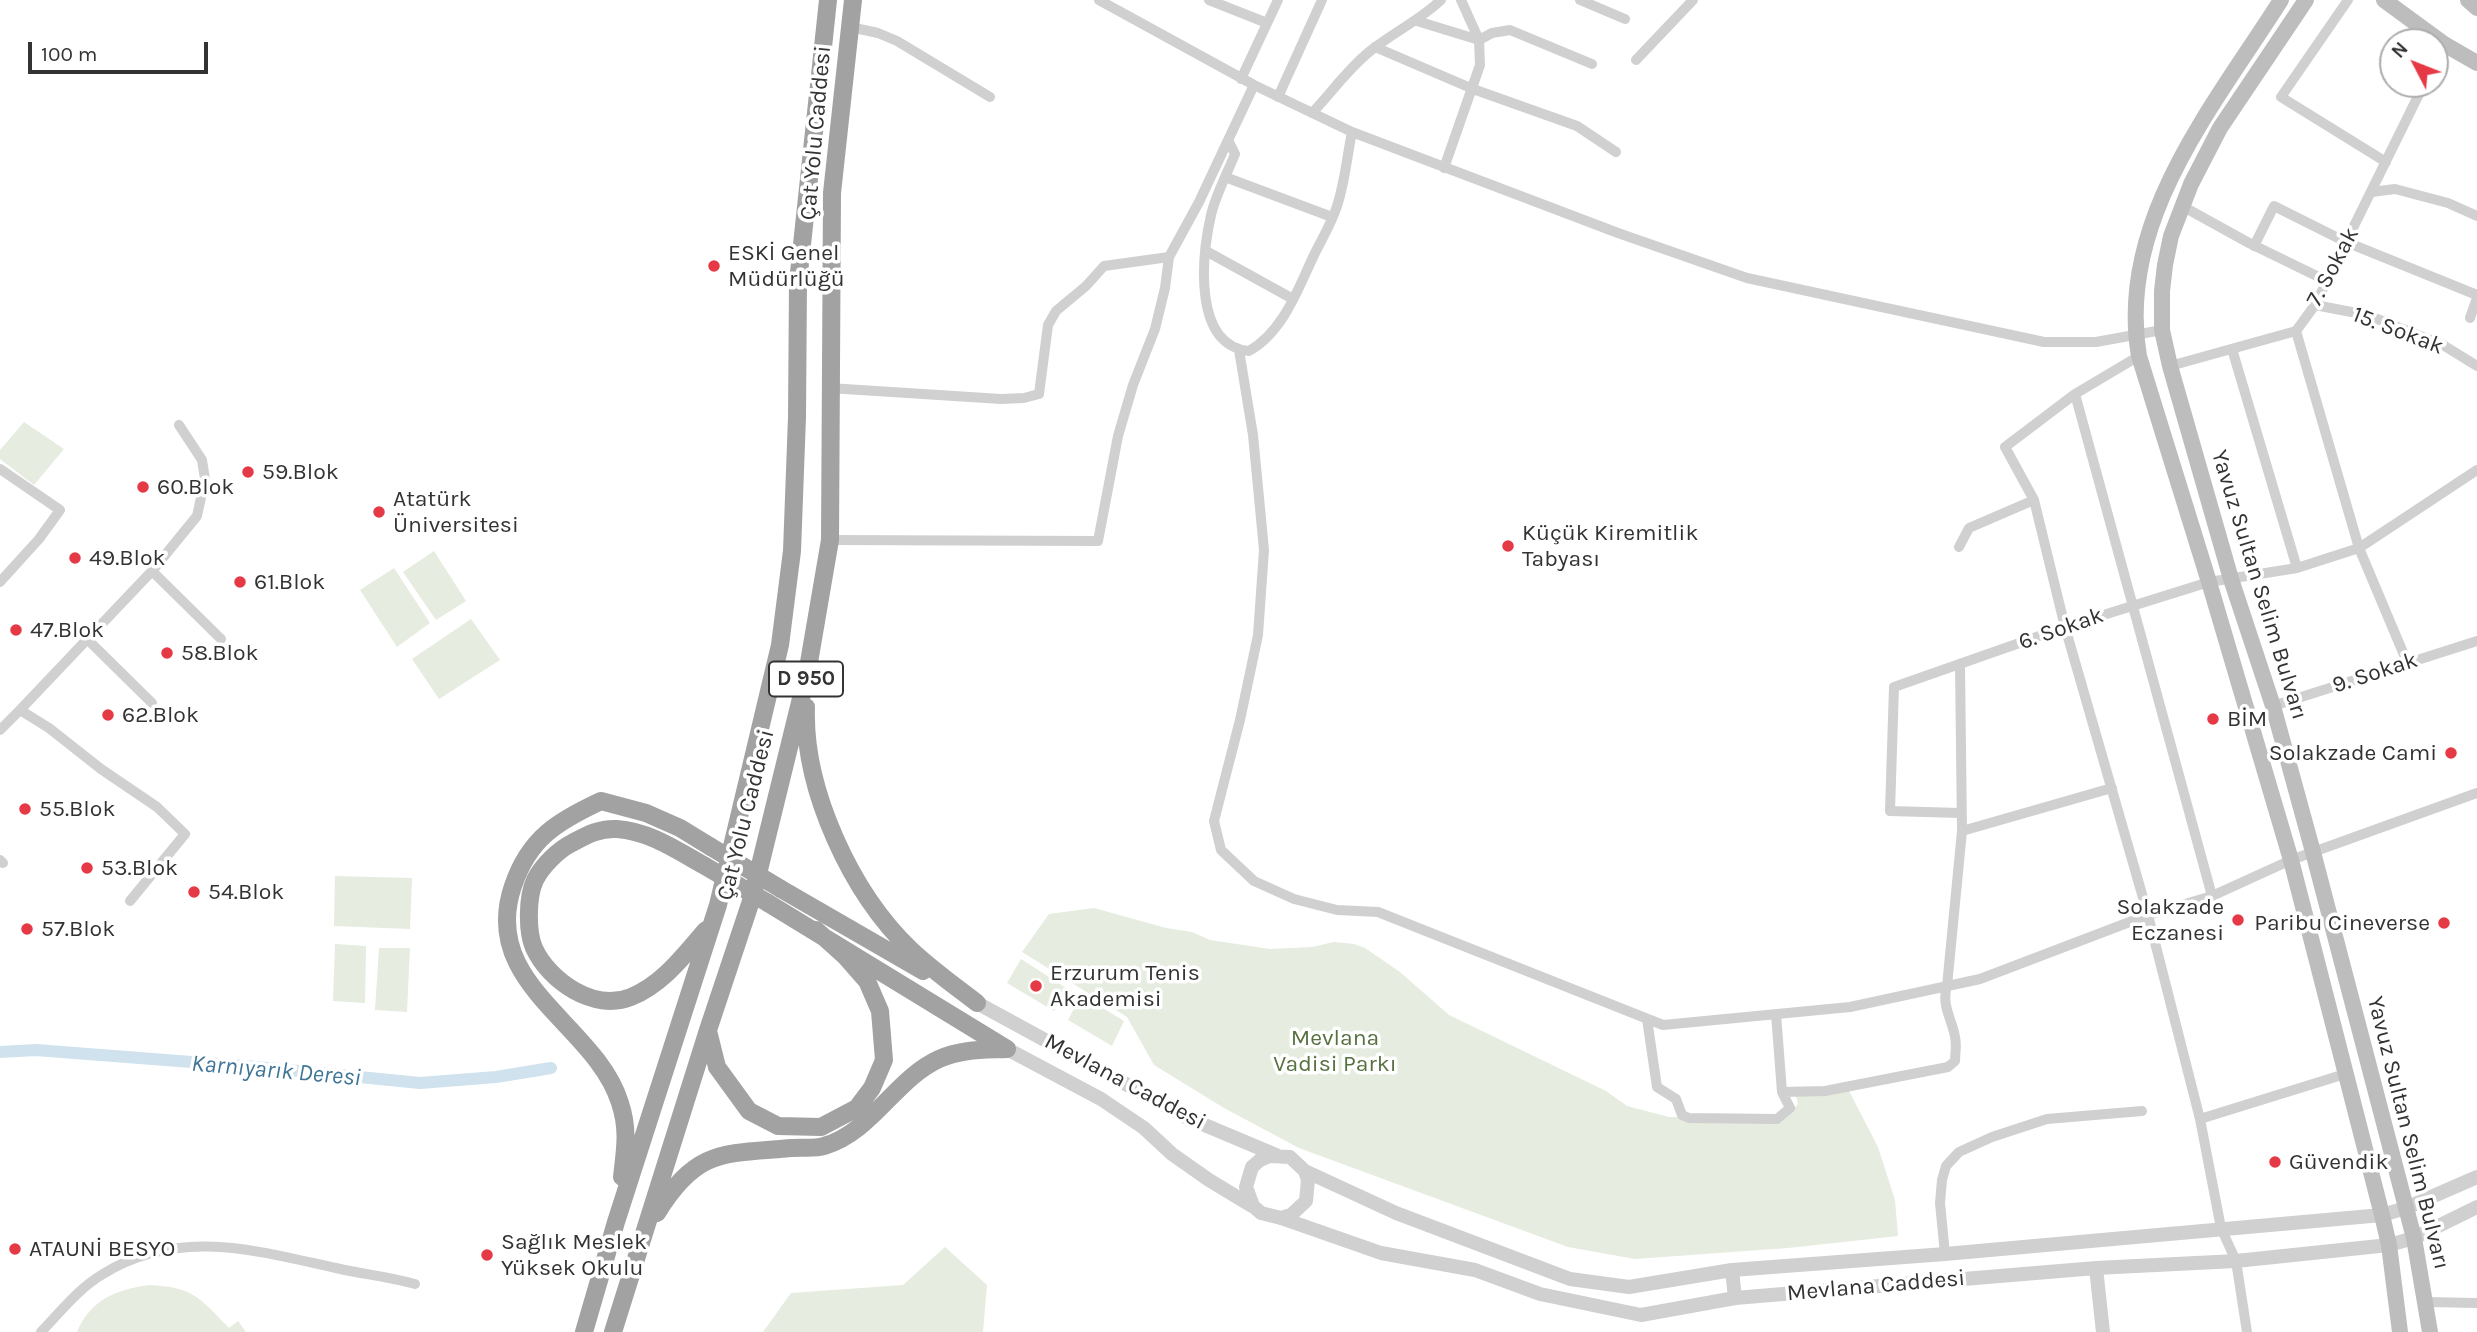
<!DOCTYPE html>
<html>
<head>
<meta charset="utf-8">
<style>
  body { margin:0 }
  #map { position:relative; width:2477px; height:1332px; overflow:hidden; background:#fff; font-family:Karla,sans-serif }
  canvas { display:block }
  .north { position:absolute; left:2379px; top:28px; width:70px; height:70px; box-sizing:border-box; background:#fff; border:2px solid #adadad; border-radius:50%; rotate:312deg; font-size:19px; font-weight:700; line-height:28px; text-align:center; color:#333 }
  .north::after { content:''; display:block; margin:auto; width:24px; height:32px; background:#e63946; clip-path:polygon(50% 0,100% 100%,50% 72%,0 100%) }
  .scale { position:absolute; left:28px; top:42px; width:180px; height:32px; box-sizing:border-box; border:4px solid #333; border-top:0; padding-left:9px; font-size:21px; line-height:24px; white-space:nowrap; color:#333; -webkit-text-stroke:5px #fff; paint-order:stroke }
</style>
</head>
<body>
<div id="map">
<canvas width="2477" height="1332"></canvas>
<div class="north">N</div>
<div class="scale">100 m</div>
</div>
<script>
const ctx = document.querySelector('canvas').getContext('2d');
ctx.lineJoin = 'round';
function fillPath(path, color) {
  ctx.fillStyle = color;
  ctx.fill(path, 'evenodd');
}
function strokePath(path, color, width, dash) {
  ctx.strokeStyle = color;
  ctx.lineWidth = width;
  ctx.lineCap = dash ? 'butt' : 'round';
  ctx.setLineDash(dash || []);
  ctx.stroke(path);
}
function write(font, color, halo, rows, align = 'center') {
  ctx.font = font + ' Karla,sans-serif';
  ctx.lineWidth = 7;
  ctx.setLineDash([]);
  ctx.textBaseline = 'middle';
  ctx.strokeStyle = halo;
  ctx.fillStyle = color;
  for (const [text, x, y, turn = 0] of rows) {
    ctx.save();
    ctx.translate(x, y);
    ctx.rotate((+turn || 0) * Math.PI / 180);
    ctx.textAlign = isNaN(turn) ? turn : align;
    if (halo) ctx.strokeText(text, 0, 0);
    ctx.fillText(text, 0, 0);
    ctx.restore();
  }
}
const green = new Path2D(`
  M24,422L64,449L34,485L0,459V450Z
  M434,551L466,601L436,620L403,572Z
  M394,568L430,623L397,647L360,590Z
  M471,619L500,660L439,699L412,659Z
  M335,876L412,878L410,929L334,926Z
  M1094,908L1166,928L1192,932L1210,940L1270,949L1312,947L1334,942L1354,944L1365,948L1400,972L1449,1015L1606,1091L1627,1106L1669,1117L1785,1119L1798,1104L1795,1091L1847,1087L1878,1147L1895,1200L1898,1236L1788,1248L1635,1259L1568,1247L1299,1148L1224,1108L1154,1065L1127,1017L1022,952L1049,914Z
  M335,944L366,946L365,1003L333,1001Z
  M379,948H410L407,1012L375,1010Z
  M1021,959L1066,988L1054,1011L1007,983Z
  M1081,995L1124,1021L1112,1046L1068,1020Z
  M945,1247L987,1285L983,1332H763L791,1293L903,1285Z
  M149,1285C193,1287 199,1297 229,1328L238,1321L246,1332H77C91,1299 116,1290 149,1285Z`);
const canal = new Path2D(`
  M0,1052L36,1050L269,1068L420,1083L496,1077L551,1068`);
const minor = new Path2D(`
  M1099,0L1254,85L1352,132L1618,233L1747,278L2044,342H2096L2162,330
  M1209,0L1267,23
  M1580,0L1625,19
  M2348,0L2281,97L2386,162
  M1417,21L1479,40L1492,33L1510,30L1592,64
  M850,27L878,33L897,41L990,97
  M1375,47L1473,89L1577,126L1616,152
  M1636,60L1693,0
  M2435,62L2444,44
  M1241,79L1278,0
  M1278,97L1322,0
  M1312,113C1331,93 1348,69 1369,52C1392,33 1419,21 1441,0
  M1228,140L1235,154C1227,174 1216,194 1211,215C1202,255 1192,345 1249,351C1283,332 1298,289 1314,255C1322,239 1332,222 1337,206C1345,182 1347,156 1352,132
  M1444,168L1480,65L1479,40L1461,0
  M1225,177L1332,217
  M2372,192L2395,189L2448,203L2477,216
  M2182,206L2249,243L2327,281
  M2254,246L2274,206L2346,242L2477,295
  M1206,251L1293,299
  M2315,305L2367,315L2443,345L2477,366
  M2470,318L2477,298
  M2296,331L2359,548L2407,662
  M2232,349L2297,568
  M1239,350L1253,435L1264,550L1258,635L1240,720L1214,821L1221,850L1254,881L1294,899L1337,910L1378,912L1663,1025L1850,1007L1980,979L2148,915L2212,896L2291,860L2477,793
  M2139,356L2075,394L2005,447L2034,500L2065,627L2148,915L2200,1119L2221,1228L2236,1261L2247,1332
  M2170,366L2296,331L2315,305L2424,84
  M829,388L1001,399L1024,398L1039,394L1048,325L1056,311L1086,286L1104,266L1169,257L1199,202L1254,85
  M2075,394L2212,896
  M0,469L60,510L39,539L0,582
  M830,540L1098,541L1118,436L1133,385L1155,329L1165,288L1169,257
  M1959,547L1969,528L2034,500
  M152,571L221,639
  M87,639L152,703
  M2273,706L2477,641
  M20,710L152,571L197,516L205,479L202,460L179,425
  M0,730L20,710L49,728L101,769L157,807L185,834L130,901
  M1960,813L1890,811L1894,687L2065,627L2209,582L2297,568L2359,548L2477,470
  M1962,831L2112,788
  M0,860L3,863
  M1647,1019L1657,1087L1676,1099L1682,1115L1689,1118L1777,1119L1790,1108L1782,1092L1776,1014
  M1782,1092L1825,1091L1948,1067L1955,1061C1955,1054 1957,1045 1955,1037C1952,1019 1941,1005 1947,986L1962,831L1960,665
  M2200,1119L2345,1074
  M1945,1254L1940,1203L1942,1180L1946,1166L1959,1152L1992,1137L2047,1119L2142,1111
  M2427,1302L2477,1303
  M41,1332C60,1312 79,1288 103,1274C179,1227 257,1251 336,1268C362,1274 389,1277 415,1284`);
const tertiary = new Path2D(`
  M977,1003L1188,1118L1276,1155
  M1007,1049L1101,1099L1144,1128L1172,1154L1209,1180L1252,1206
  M1305,1171L1396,1213L1570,1279L1629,1287L1732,1270L1945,1254L2382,1215L2406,1208L2477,1177
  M1281,1218L1291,1215L1306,1201L1308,1180L1305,1171L1290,1157L1269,1156L1260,1160L1252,1167L1246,1187L1253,1206L1261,1213L1281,1218L1381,1253L1475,1270L1540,1294L1641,1315L1735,1298L2096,1268L2236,1261L2389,1245L2414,1238L2477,1207
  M2096,1268L2103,1332
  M1732,1270L1735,1298`);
const secondary = new Path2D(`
  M2281,0C2214,106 2116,221 2139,356L2209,582L2291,860L2382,1215L2389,1245L2400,1332
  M2306,0L2220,128L2191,184L2171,236L2165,265L2162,291V330L2170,366L2231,579L2273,706L2313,852L2414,1238L2430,1332
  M2384,0L2444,44L2477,63
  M2468,0L2477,8`);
const trunk = new Path2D(`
  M806,707C803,789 851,893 911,950C931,969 955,986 977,1003
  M705,866C678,851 649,831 617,829C599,828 587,835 572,843C558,850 542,866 535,880C527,897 527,932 534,948C549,981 594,1012 631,997C663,984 684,955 706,930
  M781,889L923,971
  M768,903L1007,1049
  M708,1031L717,1067L749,1111L778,1126L821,1127L857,1108L872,1088L884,1060L880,1011L867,981L845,956L816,930
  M622,1177C625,1150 629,1130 620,1103C596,1024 479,985 513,886C529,838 558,821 601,801L646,813L680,828L711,847
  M657,1213C697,1148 723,1154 792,1148C802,1147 815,1149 824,1146C872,1132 895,1079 939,1059C961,1049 983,1050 1007,1049
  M584,1332L616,1222L718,905L780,645L792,551L797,417L798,282L828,0
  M613,1332L708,1030L752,898L807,674L830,540L832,193L853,0`);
const trunkBridge = new Path2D(`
  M711,847L781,889
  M705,866L768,903`);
const markers = [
  [714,266,7,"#e63946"],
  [248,472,7,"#e63946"],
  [143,487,7,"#e63946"],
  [379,512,7,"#e63946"],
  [1508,546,7,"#e63946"],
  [75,558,7,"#e63946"],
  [240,582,7,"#e63946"],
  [16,630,7,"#e63946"],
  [167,653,7,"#e63946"],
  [108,715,7,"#e63946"],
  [2213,719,7,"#e63946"],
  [2451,753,7,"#e63946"],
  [25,809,7,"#e63946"],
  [87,868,7,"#e63946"],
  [194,892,7,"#e63946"],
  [2238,920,7,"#e63946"],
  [2444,923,7,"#e63946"],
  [27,929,7,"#e63946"],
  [1036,986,7,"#e63946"],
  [2275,1162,7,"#e63946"],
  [15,1249,7,"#e63946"],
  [487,1255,7,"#e63946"]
];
const shields = [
  [806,679,74]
];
const shieldNames = [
  ["D 950",806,679]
];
const streetNames = [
  ["Çat Yolu Caddesi",816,133,-85],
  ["7. Sokak",2333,267,-62],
  ["15. Sokak",2398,331,21],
  ["Yavuz Sultan Selim Bulvarı",2259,585,73],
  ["6. Sokak",2061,629,-19],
  ["9. Sokak",2375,673,-18],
  ["Çat Yolu Caddesi",746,815,-76],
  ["Mevlana Caddesi",1125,1082,28],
  ["Yavuz Sultan Selim Bulvarı",2408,1133,76],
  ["Mevlana Caddesi",1876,1286,-5]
];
const poiNames = [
  ["ESKİ Genel",728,253],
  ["Müdürlüğü",728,279],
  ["59.Blok",262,472],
  ["60.Blok",157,487],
  ["Atatürk",393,499],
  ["Üniversitesi",393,525],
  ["Küçük Kiremitlik",1522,533],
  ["Tabyası",1522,559],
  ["49.Blok",89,558],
  ["61.Blok",254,582],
  ["47.Blok",30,630],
  ["58.Blok",181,653],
  ["62.Blok",122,715],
  ["BİM",2227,719],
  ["Solakzade Cami",2437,753,"right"],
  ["55.Blok",39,809],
  ["53.Blok",101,868],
  ["54.Blok",208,892],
  ["Solakzade",2224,907,"right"],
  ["Eczanesi",2224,933,"right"],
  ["Paribu Cineverse",2430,923,"right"],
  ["57.Blok",41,929],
  ["Erzurum Tenis",1050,973],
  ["Akademisi",1050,999],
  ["Güvendik",2289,1162],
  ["Sağlık Meslek",501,1242],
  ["Yüksek Okulu",501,1268],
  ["ATAUNİ BESYO",29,1249]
];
const parkNames = [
  ["Mevlana",1335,1038],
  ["Vadisi Parkı",1335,1064]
];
const waterNames = [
  ["Karnıyarık Deresi",276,1071,5]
];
fillPath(green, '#e6ecdf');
strokePath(canal, '#cfe2ee', 12);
strokePath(minor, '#d0d0d0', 10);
strokePath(tertiary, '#d0d0d0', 14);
strokePath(secondary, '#bdbdbd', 16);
strokePath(trunk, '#a2a2a2', 18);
strokePath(trunkBridge, '#a2a2a2', 18);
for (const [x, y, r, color] of markers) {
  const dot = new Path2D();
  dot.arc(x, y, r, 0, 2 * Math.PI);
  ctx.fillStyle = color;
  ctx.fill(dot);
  strokePath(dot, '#fff', 2.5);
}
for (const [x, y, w] of shields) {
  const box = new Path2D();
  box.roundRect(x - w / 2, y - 17.5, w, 35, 5);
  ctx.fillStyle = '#fff';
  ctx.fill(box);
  strokePath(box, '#333', 2);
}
write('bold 21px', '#333', null, shieldNames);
write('23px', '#333', '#fff', streetNames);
write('23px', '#333', '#fff', poiNames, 'left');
write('23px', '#56703f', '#fff', parkNames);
write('italic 24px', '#3f7597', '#fff', waterNames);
</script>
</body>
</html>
